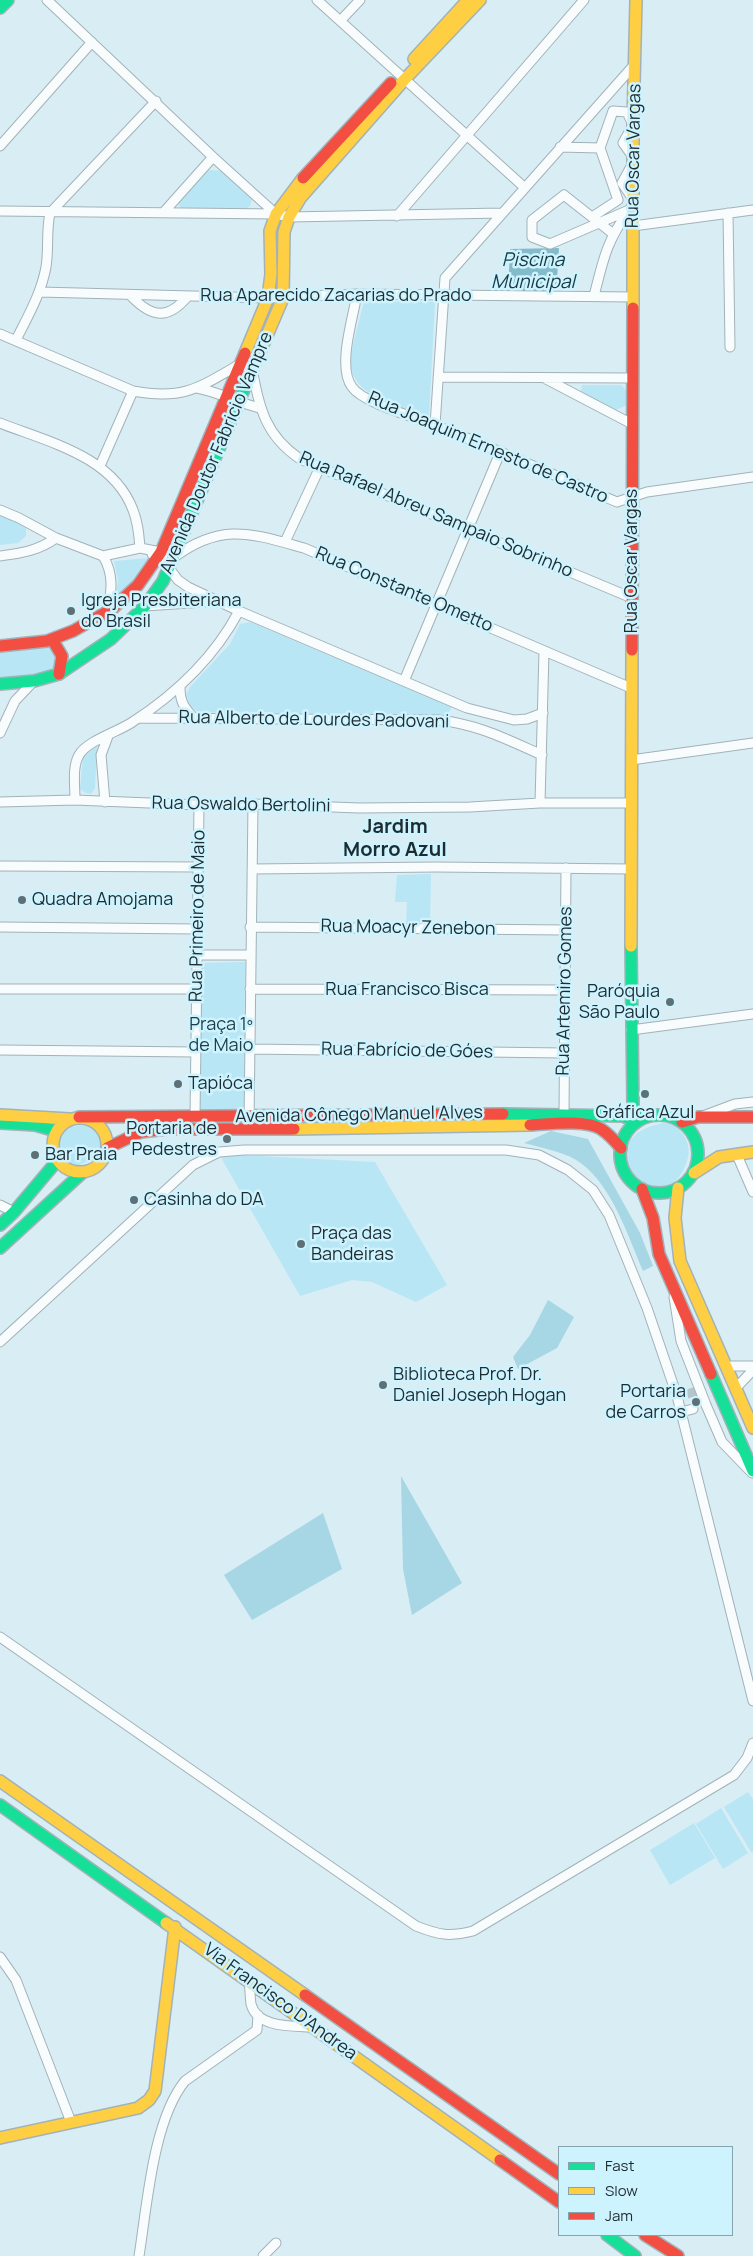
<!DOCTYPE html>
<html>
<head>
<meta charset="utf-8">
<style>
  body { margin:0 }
  #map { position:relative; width:753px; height:2256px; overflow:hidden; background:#d8edf4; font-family:Manrope,sans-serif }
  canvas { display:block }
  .legend { position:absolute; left:558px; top:2146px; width:175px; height:90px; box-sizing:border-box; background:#cdf3ff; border:1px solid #87a3ad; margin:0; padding:6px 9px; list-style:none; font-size:15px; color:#1e2c31 }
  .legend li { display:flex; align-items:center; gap:10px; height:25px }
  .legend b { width:25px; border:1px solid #87a3ad }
</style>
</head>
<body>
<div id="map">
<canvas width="753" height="2256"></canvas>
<ul class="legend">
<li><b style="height:6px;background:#16e098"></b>Fast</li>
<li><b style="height:6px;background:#ffcf43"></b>Slow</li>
<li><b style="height:6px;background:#f24e42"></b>Jam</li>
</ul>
</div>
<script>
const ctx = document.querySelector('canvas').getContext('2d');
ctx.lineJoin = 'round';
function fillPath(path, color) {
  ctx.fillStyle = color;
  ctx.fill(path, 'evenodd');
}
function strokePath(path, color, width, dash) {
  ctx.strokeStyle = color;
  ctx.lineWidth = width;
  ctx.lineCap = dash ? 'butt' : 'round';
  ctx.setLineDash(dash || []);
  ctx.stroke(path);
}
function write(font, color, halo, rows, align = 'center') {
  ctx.font = font + ' Manrope,sans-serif';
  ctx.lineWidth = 5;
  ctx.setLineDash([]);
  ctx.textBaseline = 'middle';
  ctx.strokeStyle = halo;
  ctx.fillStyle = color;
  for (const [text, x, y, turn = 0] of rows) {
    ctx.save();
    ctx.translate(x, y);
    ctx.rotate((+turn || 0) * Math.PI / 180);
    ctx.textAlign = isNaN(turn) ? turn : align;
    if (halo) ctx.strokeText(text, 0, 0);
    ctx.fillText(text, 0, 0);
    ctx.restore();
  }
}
const green = new Path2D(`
  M209,170L225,171L252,198L250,206L244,210L180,208L178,202Z
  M364,301L435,302L429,416C401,406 347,397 351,358C353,339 360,319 364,301Z
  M582,385H621L627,391V405L616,410L581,392Z
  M0,513L19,521L26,528V536L18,543L0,545Z
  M149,558L132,582L116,596L118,580L114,561Z
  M250,622L452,707L447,715L198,712L190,706L186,695L190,687L230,644L240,624Z
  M52,646L57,648V668L43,674L0,680V653Z
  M97,746L95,788L91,794L86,793L80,789L83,757Z
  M431,874L430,925H406L407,902H395L397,875Z
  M245,962L244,1109L196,1110L199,963Z
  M664,1123L674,1124C686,1136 693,1147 686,1164C657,1235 577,1139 664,1123Z
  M84,1125C94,1126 99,1130 104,1139C100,1154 88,1164 73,1166L58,1156L57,1145L62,1132L71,1127Z
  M219,1154L375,1162L447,1285L416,1302L372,1282L352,1280L300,1296Z
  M748,1792L753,1799V1851L751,1852L724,1807Z
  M721,1808L748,1853L723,1869L696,1824Z
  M694,1823L715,1858L670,1885L650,1850Z`);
const forest = new Path2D(`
  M551,1131L588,1139L640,1233L653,1266L643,1271C628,1236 613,1188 582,1164C567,1152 542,1148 524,1143Z
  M548,1300L574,1317L557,1348L518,1369L513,1357L530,1335Z
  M401,1476L462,1583L412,1615L403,1569Z
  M323,1513L342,1569L252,1620L224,1575Z`);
const water = new Path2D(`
  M559,248L556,295L508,294L510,249Z`);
const streetTunnel = new Path2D(`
  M687,1394L697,1391`);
const street = new Path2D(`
  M47,0L213,157L276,214
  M317,0L524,187
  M341,20L360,0
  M0,146L92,42
  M560,147L600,148
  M633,163L622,183L633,199
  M0,211L276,214L289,217L502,213
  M163,213L213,157
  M728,213L730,347
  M397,216L584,0
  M592,217L618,200L600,148L613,111L627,112L633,125L623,143L633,157
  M633,226L753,210
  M612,233C596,220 580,208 564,195L532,220V237L550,244L629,210
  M40,292L268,298L357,294L632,297
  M357,294C353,318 337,367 352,387C363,403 415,417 434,425C496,449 556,476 617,502L647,492L753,477
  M131,296C152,318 168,320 188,296
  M594,296C603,261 606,242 628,212
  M0,334L133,391C183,400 197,389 240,364L252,369C260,409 265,435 300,459L632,598
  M16,340C28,316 41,294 46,267C49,249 46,231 50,213L156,101
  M438,377L632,378
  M546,379L632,424
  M197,388C219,392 238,403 260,408
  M0,423C48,442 113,456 133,510C138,522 139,535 140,548
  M435,425L445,278L635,64
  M100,466L133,391
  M0,510L19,518L56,538L103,556L140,548L161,552L173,558C221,522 250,533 304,548L631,688
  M285,542L320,467
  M152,554L169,568L178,580L188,587L239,611L467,708L514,720L527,719L543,713
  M0,556C21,553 38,551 56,538
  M103,556C114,574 112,592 107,612
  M145,606L219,601
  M404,681L500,453
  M180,687C180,702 184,708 195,719
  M139,718L438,720C477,724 506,739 542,755
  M0,733L15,701L34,681
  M631,760L753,743
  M75,800C75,785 72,767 79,755C87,741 117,732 131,723C176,694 214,658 239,611
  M0,802L75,800L199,805L253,804L359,808L470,807L540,803H631
  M105,802L101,755L108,736
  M540,803L544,651
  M0,866L199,867
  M252,869L436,867L631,869
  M0,927L197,929
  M250,927L565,930
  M197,955H250
  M0,989H197
  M250,989L565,990
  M631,1030L753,1014
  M249,1049L564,1053
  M0,1050L196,1052
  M564,1114L566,868
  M703,1116L735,1104L753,1102
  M195,1117L199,805
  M249,1122L253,804
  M737,1155L753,1192
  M0,1205L14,1212
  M674,1297L681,1341L706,1405L722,1442L752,1473
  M0,1342L193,1165L219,1152L244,1150H506L539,1155L568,1170L593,1190L609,1215L647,1308L677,1396L753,1701
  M726,1366H753
  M736,1388L753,1370
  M681,1412L693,1409
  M0,1637L416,1926C439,1935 449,1937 473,1931L734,1775L747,1758L753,1743
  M0,1957L16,1980L71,2122
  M249,1980C250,1988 250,1997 251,2004C257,2028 292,2026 310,2027
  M139,2256C147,2206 153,2120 185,2081L257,2030L258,2015
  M263,2256L276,2243`);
const fast = new Path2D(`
  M0,8L8,0
  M0,684L34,681L59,674L111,639L145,606L163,581L251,373
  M631,946L633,1105L634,1112L640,1120
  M503,1114L623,1116L637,1122
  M620 1154a39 39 0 1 1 78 0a39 39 0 1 1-78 0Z
  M0,1123L35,1125L56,1131
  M0,1225L14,1212L57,1161
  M0,1248L82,1173
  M711,1374L753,1471
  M0,1805L166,1923
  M607,2235L635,2256`);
const slow = new Path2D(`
  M414,59L468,0
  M633,308V125L636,0
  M245,353L268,298L271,274L270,231L276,214L303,178
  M251,373L283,298L284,232L289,217L301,197L404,80L480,0
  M631,946L632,650
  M0,1115L70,1119
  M53 1145a27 27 0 1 1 54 0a27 27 0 1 1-54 0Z
  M294,1129L530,1125
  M694,1173L719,1157L753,1152
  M678,1188L675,1218L680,1261L753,1428
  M0,1781L305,1995
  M166,1923L500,2160
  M0,2138L138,2108L149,2100L155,2091L175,1927`);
const jam = new Path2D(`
  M303,178L391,83
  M52,639L62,656L59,674
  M0,646L47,641L73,631L112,609L138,585L161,552L245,353
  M632,650L633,308
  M79,1117L503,1114
  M682,1122L698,1117H753
  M530,1125C548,1124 586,1119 601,1129C609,1134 615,1141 621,1148
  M107,1148L141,1132L167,1129H294
  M642,1189L653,1218L659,1254L711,1374
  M305,1995L559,2174
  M500,2160L559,2202
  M645,2235L678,2256`);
const markers = [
  [71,611,5,"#5f7075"],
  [22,900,5,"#5f7075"],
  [670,1002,5,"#5f7075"],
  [178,1084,5,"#5f7075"],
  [645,1094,5,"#5f7075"],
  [227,1139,5,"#5f7075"],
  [35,1155,5,"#5f7075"],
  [134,1200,5,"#5f7075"],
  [301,1244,5,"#5f7075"],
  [383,1385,5,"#5f7075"],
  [696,1402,5,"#5f7075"]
];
const streetNames = [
  ["Rua Oscar Vargas",634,156,-89],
  ["Rua Aparecido Zacarias do Prado",336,296],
  ["Rua Joaquim Ernesto de Castro",488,448,23],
  ["Avenida Doutor Fabricio Vampre",217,453,-67],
  ["Rua Rafael Abreu Sampaio Sobrinho",436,515,23],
  ["Rua Oscar Vargas",632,561,-90],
  ["Rua Constante Ometto",404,590,23],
  ["Rua Alberto de Lourdes Padovani",314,720,1],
  ["Rua Oswaldo Bertolini",241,805,1],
  ["Rua Primeiro de Maio",198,916,-89],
  ["Rua Moacyr Zenebon",408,928,1],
  ["Rua Francisco Bisca",407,990],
  ["Rua Artemiro Gomes",565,991,-89],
  ["Rua Fabrício de Góes",407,1051,1],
  ["Avenida Cônego Manuel Alves",359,1115,-1],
  ["Via Francisco D'Andrea",280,2002,36]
];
const poiNames = [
  ["Igreja Presbiteriana",81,601],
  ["do Brasil",81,622],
  ["Quadra Amojama",32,900],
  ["Paróquia",660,992,"right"],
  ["São Paulo",660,1013,"right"],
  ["Tapióca",188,1084],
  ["Gráfica Azul",645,1113,"center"],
  ["Portaria de",217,1129,"right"],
  ["Pedestres",217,1150,"right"],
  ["Bar Praia",45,1155],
  ["Casinha do DA",144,1200],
  ["Praça das",311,1234],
  ["Bandeiras",311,1255],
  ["Biblioteca Prof. Dr.",393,1375],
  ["Daniel Joseph Hogan",393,1396],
  ["Portaria",686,1392,"right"],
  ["de Carros",686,1413,"right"]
];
const parkNames = [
  ["Praça 1º",221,1025],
  ["de Maio",221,1046]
];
const waterNames = [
  ["Piscina",533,261],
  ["Municipal",533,283]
];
const quarterNames = [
  ["Jardim",395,827],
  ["Morro Azul",395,850]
];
fillPath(green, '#b8e6f5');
fillPath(forest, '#a7d6e5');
fillPath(water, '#84bbcb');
strokePath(streetTunnel, '#b3c6cd', 9, [9, 4.5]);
strokePath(street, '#a2b2b8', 11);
strokePath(fast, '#a2b2b8', 14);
strokePath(slow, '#a2b2b8', 14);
strokePath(jam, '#a2b2b8', 14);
strokePath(street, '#f9fcfd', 9);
strokePath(fast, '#16e098', 11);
strokePath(slow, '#ffcf43', 11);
strokePath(jam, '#f24e42', 11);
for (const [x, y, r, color] of markers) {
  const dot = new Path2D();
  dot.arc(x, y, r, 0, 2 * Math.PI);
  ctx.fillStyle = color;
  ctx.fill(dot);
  strokePath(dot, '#cdf3ff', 2);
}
write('18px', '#1e2c31', '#cdf3ff', streetNames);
write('18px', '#1e2c31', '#cdf3ff', poiNames, 'left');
write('18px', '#1c3e47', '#cdf3ff', parkNames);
write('italic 19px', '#193a44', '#cdf3ff', waterNames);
write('bold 20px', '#1e2c31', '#cdf3ff', quarterNames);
</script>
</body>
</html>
